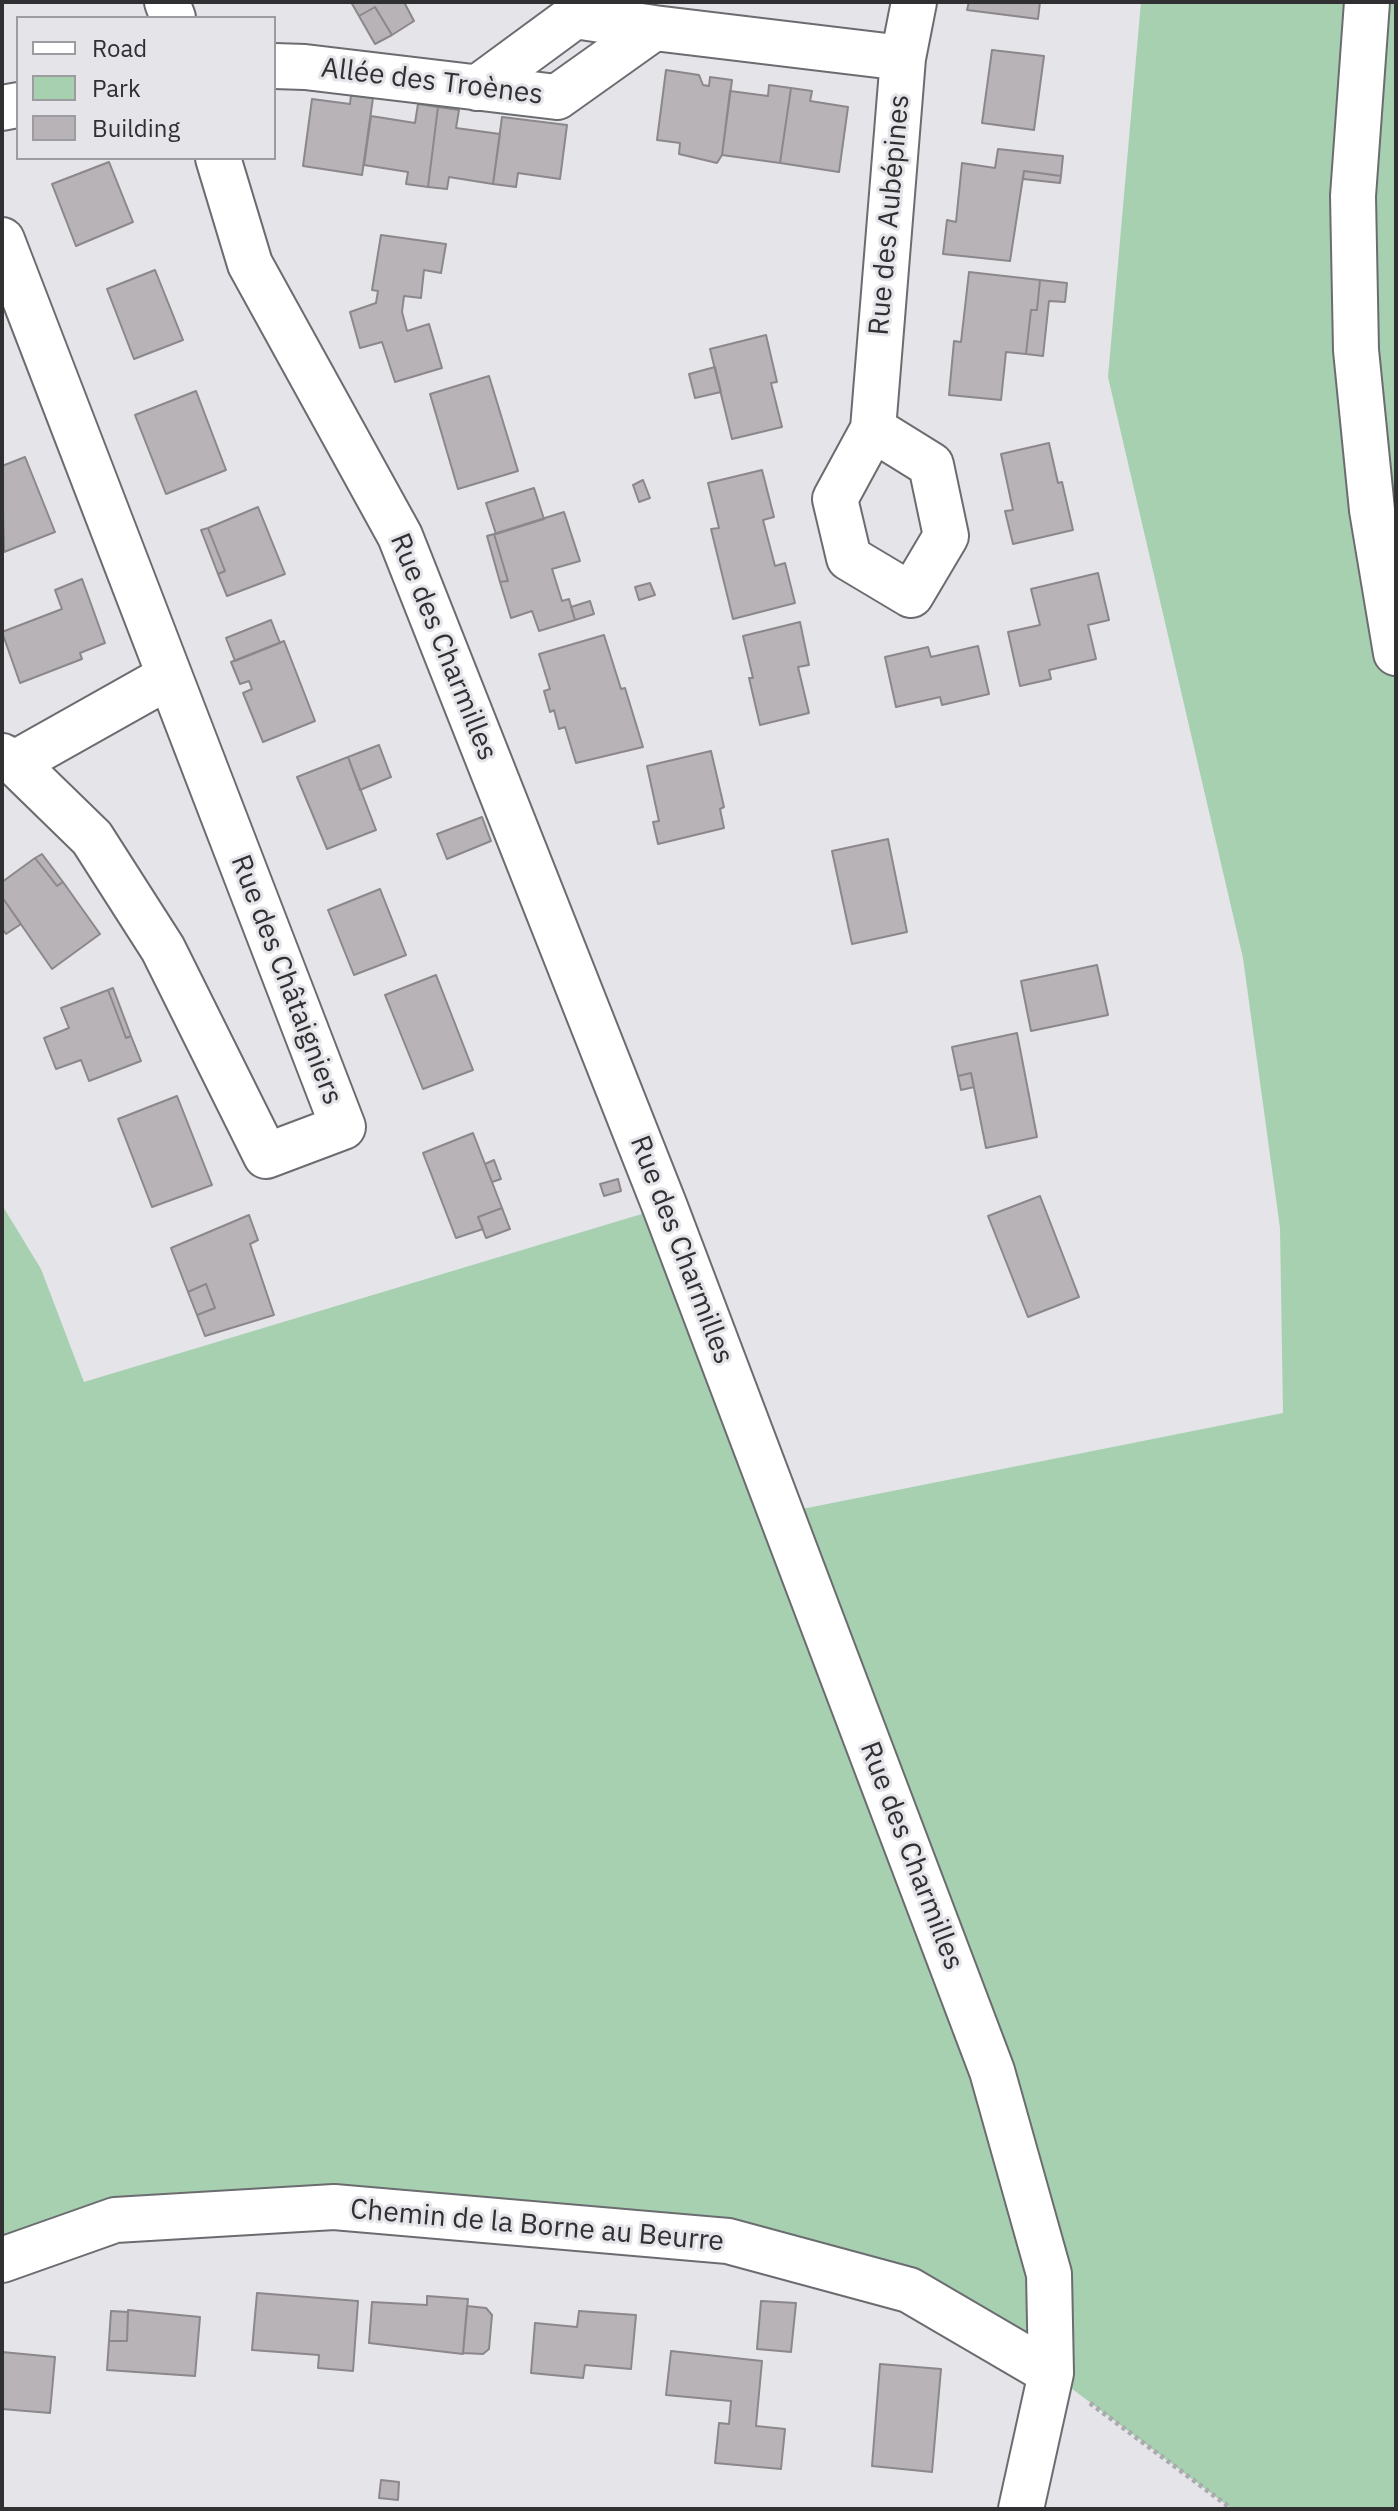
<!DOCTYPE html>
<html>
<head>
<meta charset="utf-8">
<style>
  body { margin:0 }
  #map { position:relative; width:1398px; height:2511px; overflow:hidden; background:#e4e4e9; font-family:"IBM Plex Sans",sans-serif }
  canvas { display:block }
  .frame { position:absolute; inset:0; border:4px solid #303032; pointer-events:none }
  .legend { position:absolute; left:16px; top:16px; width:260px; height:144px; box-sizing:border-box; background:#e4e4e9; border:2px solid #9c9ca0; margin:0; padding:10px 14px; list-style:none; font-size:24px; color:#303032 }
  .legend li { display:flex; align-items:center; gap:16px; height:40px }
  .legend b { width:40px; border:2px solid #9c9ca0 }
</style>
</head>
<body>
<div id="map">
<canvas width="1398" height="2511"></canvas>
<div class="frame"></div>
<ul class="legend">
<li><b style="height:10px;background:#fff"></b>Road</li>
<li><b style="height:22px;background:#a7d0b1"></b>Park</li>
<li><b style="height:22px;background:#b7b3b6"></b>Building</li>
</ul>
</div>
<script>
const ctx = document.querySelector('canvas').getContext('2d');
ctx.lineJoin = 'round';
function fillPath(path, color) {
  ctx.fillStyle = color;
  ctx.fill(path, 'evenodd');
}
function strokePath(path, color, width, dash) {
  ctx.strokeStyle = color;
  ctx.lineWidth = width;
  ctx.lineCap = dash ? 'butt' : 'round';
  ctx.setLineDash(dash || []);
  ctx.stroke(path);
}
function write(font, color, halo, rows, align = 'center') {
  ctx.font = font + ' "IBM Plex Sans",sans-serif';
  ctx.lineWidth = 6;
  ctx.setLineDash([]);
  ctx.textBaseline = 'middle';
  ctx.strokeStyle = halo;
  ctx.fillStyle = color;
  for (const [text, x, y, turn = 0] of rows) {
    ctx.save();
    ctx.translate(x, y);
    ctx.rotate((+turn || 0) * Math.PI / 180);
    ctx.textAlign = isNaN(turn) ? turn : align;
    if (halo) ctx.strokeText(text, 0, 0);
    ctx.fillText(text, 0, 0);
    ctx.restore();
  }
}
const green = new Path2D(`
  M1141,2H1396V2509H1232L1051,2373L909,2290L728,2241L334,2207L2,2260V1205L41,1269L84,1382L665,1207L782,1513L1283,1413L1280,1228L1243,958L1108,377Z`);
const building = new Path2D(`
  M351,2H404L414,21L392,35L375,7L359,16Z
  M969,2H1040L1038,19L967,10Z
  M375,7L392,35L375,44L359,16Z
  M992,50L1044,56L1034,130L982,123Z
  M666,70L699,75L703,85L709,86L710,77L732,80L722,155L717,163L679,154L680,143L657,140Z
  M769,85L791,88L780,163L722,155L730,91L768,96Z
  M791,88L812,91L810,101L848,107L839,172L780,163Z
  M351,95L373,98L362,175L303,166L312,99L350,104Z
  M418,104L438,107L428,187L406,184L408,172L364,165L371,116L415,123Z
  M438,107L459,110L456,128L500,134L493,184L449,177L447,189L428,187Z
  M502,117L567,125L560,179L518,173L516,187L493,184Z
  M998,149L1063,156L1061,176L1024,171L1010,261L943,254L947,220L956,222L962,163L995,168Z
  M109,162L133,222L76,246L52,184Z
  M1024,171L1061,176L1060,183L1023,179Z
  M381,235L446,244L441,273L424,270L421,298L404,296L402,312L407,331L429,324L442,368L395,382L382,342L360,348L350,312L376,303L378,291L372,290Z
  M155,270L183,340L134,359L107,289Z
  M969,272L1040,280L1037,310H1031L1026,354L1006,352L1001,400L949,395L954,341L961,342Z
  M1040,280L1067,283L1065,302L1049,301L1043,356L1026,354L1031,310H1037Z
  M766,335L777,382L771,383L782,427L732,439L710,349Z
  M715,367L721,392L695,398L689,374Z
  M489,376L518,471L458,489L430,394Z
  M196,391L226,470L166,494L135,415Z
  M1049,443L1058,483L1062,482L1073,530L1013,544L1005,511L1013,510L1001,454Z
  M25,457L55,532L4,552L2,466Z
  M762,470L774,517L763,520L775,566L785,563L795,603L733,619L711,529L719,528L708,483Z
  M643,480L650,498L639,502L633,485Z
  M534,488L544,519L496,534L486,503Z
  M258,507L285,574L227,596L218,574L225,571L208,528Z
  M564,512L580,561L552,569L562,601L569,599L575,620L539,631L532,611L511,618L500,582L508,581L494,534Z
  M208,528L225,571L218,574L201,530Z
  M494,534L508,581L500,582L487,536Z
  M1098,573L1109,620L1088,625L1096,659L1049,670L1051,679L1020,686L1008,632L1040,625L1031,589Z
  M82,579L105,643L80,653L82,659L20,683L2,632L62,609L55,590Z
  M650,583L655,595L639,600L635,587Z
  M590,601L594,614L575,620L571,607Z
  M271,620L280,643L235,661L226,638Z
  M800,622L809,665L798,667L809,713L760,725L749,678H753L743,636Z
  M604,635L621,689L625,688L643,747L576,763L565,727L559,729L554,710L550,712L544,691L550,689L539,654Z
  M284,641L315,721L263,742L243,693L252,689L249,681L240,684L231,662Z
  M978,646L989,694L942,705L940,697L896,707L885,657L928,647L931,657Z
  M379,745L391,777L360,790L348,757Z
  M711,751L724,807L720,809L724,828L658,844L653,822L659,821L647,766Z
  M348,757L376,830L327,849L297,777Z
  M482,817L491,841L447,859L437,834Z
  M888,839L907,932L852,944L832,851Z
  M42,854L63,882L57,886L35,858Z
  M35,858L57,886L63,882L100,934L52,969L2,897V882Z
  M380,889L406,955L354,975L328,910Z
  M2,897L21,924L6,934L2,928Z
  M1097,965L1108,1015L1031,1031L1021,981Z
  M436,975L473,1070L423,1089L385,995Z
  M113,988L131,1036L126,1038L108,990Z
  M108,990L126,1038L131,1036L141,1061L89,1081L81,1060L56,1069L44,1038L69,1028L61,1008Z
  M1017,1033L1037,1137L986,1148L971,1073L958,1076L952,1047Z
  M971,1073L974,1087L961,1090L958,1076Z
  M177,1096L212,1185L152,1207L118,1119Z
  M473,1133L502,1208L478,1217L483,1229L456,1238L423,1153Z
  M494,1160L501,1179L492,1182L485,1164Z
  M618,1179L621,1191L604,1196L600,1184Z
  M1040,1196L1079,1297L1028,1317L988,1216Z
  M502,1208L510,1229L486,1238L478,1217Z
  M249,1215L258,1240L250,1244L274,1315L205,1336L197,1315L215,1308L206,1284L188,1292L171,1248Z
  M206,1284L215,1308L197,1315L188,1292Z
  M257,2293L358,2301L353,2371L318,2368L319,2355L252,2350Z
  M427,2296L468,2299L463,2354L369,2343L372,2302L427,2305Z
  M761,2301L796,2303L791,2352L757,2349Z
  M467,2306L486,2308L492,2315L489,2349L483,2354L463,2353Z
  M128,2310L200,2317L195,2376L107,2370L109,2341H127Z
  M111,2311L128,2312L127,2341H109Z
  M579,2311L636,2315L631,2369L585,2365L583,2378L531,2373L535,2323L577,2327Z
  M671,2351L762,2361L756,2426L785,2429L781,2469L715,2463L719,2423L729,2424L731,2401L666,2395Z
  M2,2352L55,2357L50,2413L2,2409Z
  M880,2364L941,2369L932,2472L872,2466Z
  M381,2480L399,2482L398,2500L379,2498Z`);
const path = new Path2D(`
  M1090,2403L1232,2509`);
const minor = new Path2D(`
  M167,2L173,18
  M274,66L305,67L557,97L654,28L903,58
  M477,88L575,16L654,28
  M2,108L18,105
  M218,158L250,264L400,536L665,1207L992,2071L1049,2274L1051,2373L1021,2509
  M2,240L343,1127L266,1156L163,949L92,838L15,763L2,756
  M873,429L931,465L946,536L911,595L849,558L835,499L873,429L903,58L914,2
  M15,763L168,677
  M2,2260L115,2220L334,2207L728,2241L909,2290L1051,2373`);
const major = new Path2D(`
  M1367,2L1353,196L1356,350L1372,510L1396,653`);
const streetNames = [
  ["Allée des Troènes",432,82,7],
  ["Rue des Aubépines",890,215,-85],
  ["Rue des Charmilles",443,647,68],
  ["Rue des Châtaigniers",286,980,69],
  ["Rue des Charmilles",681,1250,69],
  ["Rue des Charmilles",911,1856,69],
  ["Chemin de la Borne au Beurre",537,2226,5]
];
fillPath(green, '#a7d0b1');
fillPath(building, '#b7b3b6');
strokePath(building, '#8b878a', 2);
strokePath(minor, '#6b6c70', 48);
strokePath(major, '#6b6c70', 48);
strokePath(path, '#aaaaae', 5, [4, 4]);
strokePath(minor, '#fff', 44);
strokePath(major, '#fff', 44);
write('28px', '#303032', '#e4e4e9', streetNames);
</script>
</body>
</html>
